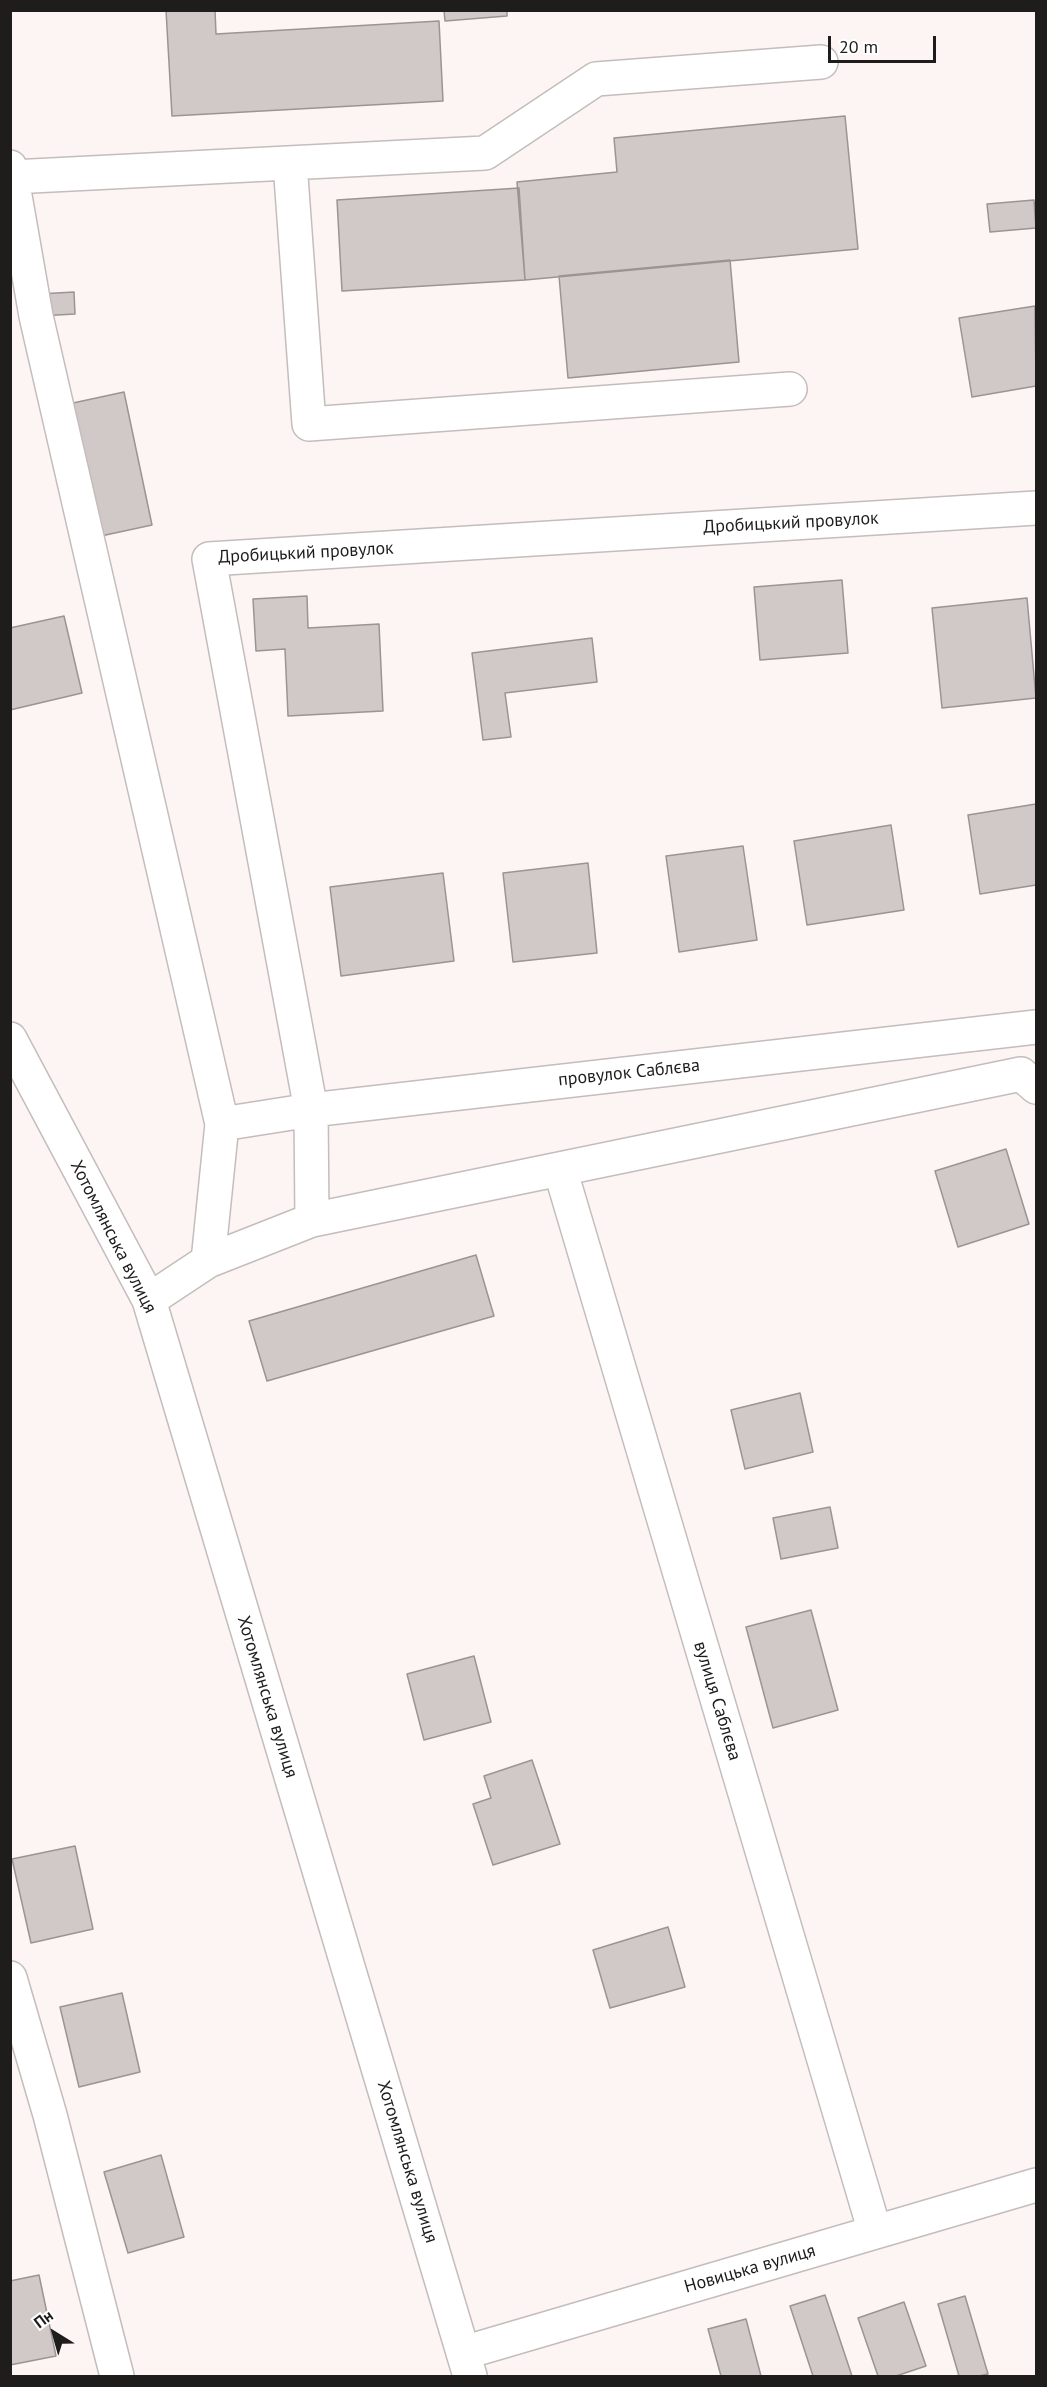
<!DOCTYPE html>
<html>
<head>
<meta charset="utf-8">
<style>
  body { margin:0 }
  #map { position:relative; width:1047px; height:2387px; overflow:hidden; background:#fcf5f3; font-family:"PT Sans",sans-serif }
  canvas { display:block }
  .frame { position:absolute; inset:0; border:12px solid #1f1c1c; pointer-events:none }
  .north { position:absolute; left:24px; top:2303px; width:60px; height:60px; -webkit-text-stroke:4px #fff; paint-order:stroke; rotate:323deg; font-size:16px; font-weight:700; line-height:24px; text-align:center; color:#1f1c1c }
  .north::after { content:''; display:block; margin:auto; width:21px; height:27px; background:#1f1c1c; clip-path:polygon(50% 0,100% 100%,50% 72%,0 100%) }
  .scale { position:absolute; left:828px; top:36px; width:108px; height:27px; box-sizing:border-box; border:3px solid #1f1c1c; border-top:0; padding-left:8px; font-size:18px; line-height:21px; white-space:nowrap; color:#1f1c1c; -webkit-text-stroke:4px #fff; paint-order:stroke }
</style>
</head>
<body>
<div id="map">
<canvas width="1047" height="2387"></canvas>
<div class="frame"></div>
<div class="north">Пн</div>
<div class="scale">20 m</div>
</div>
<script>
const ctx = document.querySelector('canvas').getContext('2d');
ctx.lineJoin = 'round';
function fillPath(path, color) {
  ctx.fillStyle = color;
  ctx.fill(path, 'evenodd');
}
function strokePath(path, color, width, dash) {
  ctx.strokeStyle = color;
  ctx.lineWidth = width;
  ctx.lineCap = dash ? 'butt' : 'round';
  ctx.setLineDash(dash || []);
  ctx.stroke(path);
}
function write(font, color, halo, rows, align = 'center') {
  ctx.font = font + ' "PT Sans",sans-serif';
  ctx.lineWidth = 4.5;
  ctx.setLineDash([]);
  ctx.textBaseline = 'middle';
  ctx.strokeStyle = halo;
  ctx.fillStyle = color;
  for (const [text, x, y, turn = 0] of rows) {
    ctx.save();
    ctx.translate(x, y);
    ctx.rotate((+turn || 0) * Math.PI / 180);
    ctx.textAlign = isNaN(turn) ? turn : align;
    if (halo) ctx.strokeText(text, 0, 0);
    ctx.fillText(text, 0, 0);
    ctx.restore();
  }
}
const building = new Path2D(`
  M166,10H215L216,34L439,21L443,101L172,116Z
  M444,10H507V16L445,21Z
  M845,116L858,249L525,280L517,182L617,172L614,138Z
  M519,188L525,280L342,291L337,200Z
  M1034,200L1036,228L990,232L987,204Z
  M730,260L739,362L568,378L559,276Z
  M74,292L75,314L40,316L39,294Z
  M1035,306L1036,386L972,397L959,318Z
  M124,392L152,525L101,536L73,403Z
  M842,580L848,653L760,660L754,587Z
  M307,596L308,628L379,624L383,711L288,716L285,649L256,651L253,599Z
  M1027,598L1036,698L942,708L932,608Z
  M64,616L82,693L10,710V628Z
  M592,638L597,682L505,693L511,737L483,740L472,653Z
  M1036,804V885L980,894L968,815Z
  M891,825L904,910L807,925L794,841Z
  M743,846L757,940L679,952L666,856Z
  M588,863L597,953L513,962L503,873Z
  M443,873L454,961L341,976L330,887Z
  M1006,1149L1029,1224L958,1247L935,1171Z
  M476,1255L494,1316L267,1381L249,1321Z
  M800,1393L813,1452L745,1469L731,1410Z
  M830,1507L838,1548L781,1559L773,1518Z
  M811,1610L838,1710L773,1728L746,1627Z
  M474,1656L491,1722L424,1740L407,1674Z
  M532,1760L560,1844L493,1865L473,1804L491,1798L484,1776Z
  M75,1846L93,1929L31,1943L12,1859Z
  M668,1927L685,1987L610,2008L593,1950Z
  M122,1993L140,2072L79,2087L60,2007Z
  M161,2155L184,2237L128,2253L104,2172Z
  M39,2275L56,2356L10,2365V2281Z
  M825,2295L852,2376H813L790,2306Z
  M965,2296L988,2374L979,2376H959L938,2304Z
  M904,2302L926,2366L896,2376H878L858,2318Z
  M746,2319L761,2376H721L708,2329Z`);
const minor = new Path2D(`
  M290,163L309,424L790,389
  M10,167L36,316L222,1124L208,1261
  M12,177L485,153L596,79L821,62
  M10,1039L149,1300L470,2376
  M222,1124L311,1110L1036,1027
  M560,1169L875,2232
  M312,1220L311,1110L209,559L1036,508
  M149,1300L208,1261L312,1220L1021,1074L1036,1087
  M10,1978L50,2115L117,2376
  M463,2353L1036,2185`);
const streetNames = [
  ["Дробицький провулок",791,523,-3],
  ["Дробицький провулок",306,553,-3],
  ["провулок Саблєва",629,1073,-6],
  ["Хотомлянська вулиця",113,1237,63],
  ["Хотомлянська вулиця",267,1697,73],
  ["вулиця Саблєва",717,1701,73],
  ["Хотомлянська вулиця",407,2162,73],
  ["Новицька вулиця",750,2269,-16]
];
fillPath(building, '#d0c9c8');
strokePath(building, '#9b9493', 1.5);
strokePath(minor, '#c4bdbb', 36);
strokePath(minor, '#fff', 33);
write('18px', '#1f1c1c', '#fff', streetNames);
</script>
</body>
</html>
